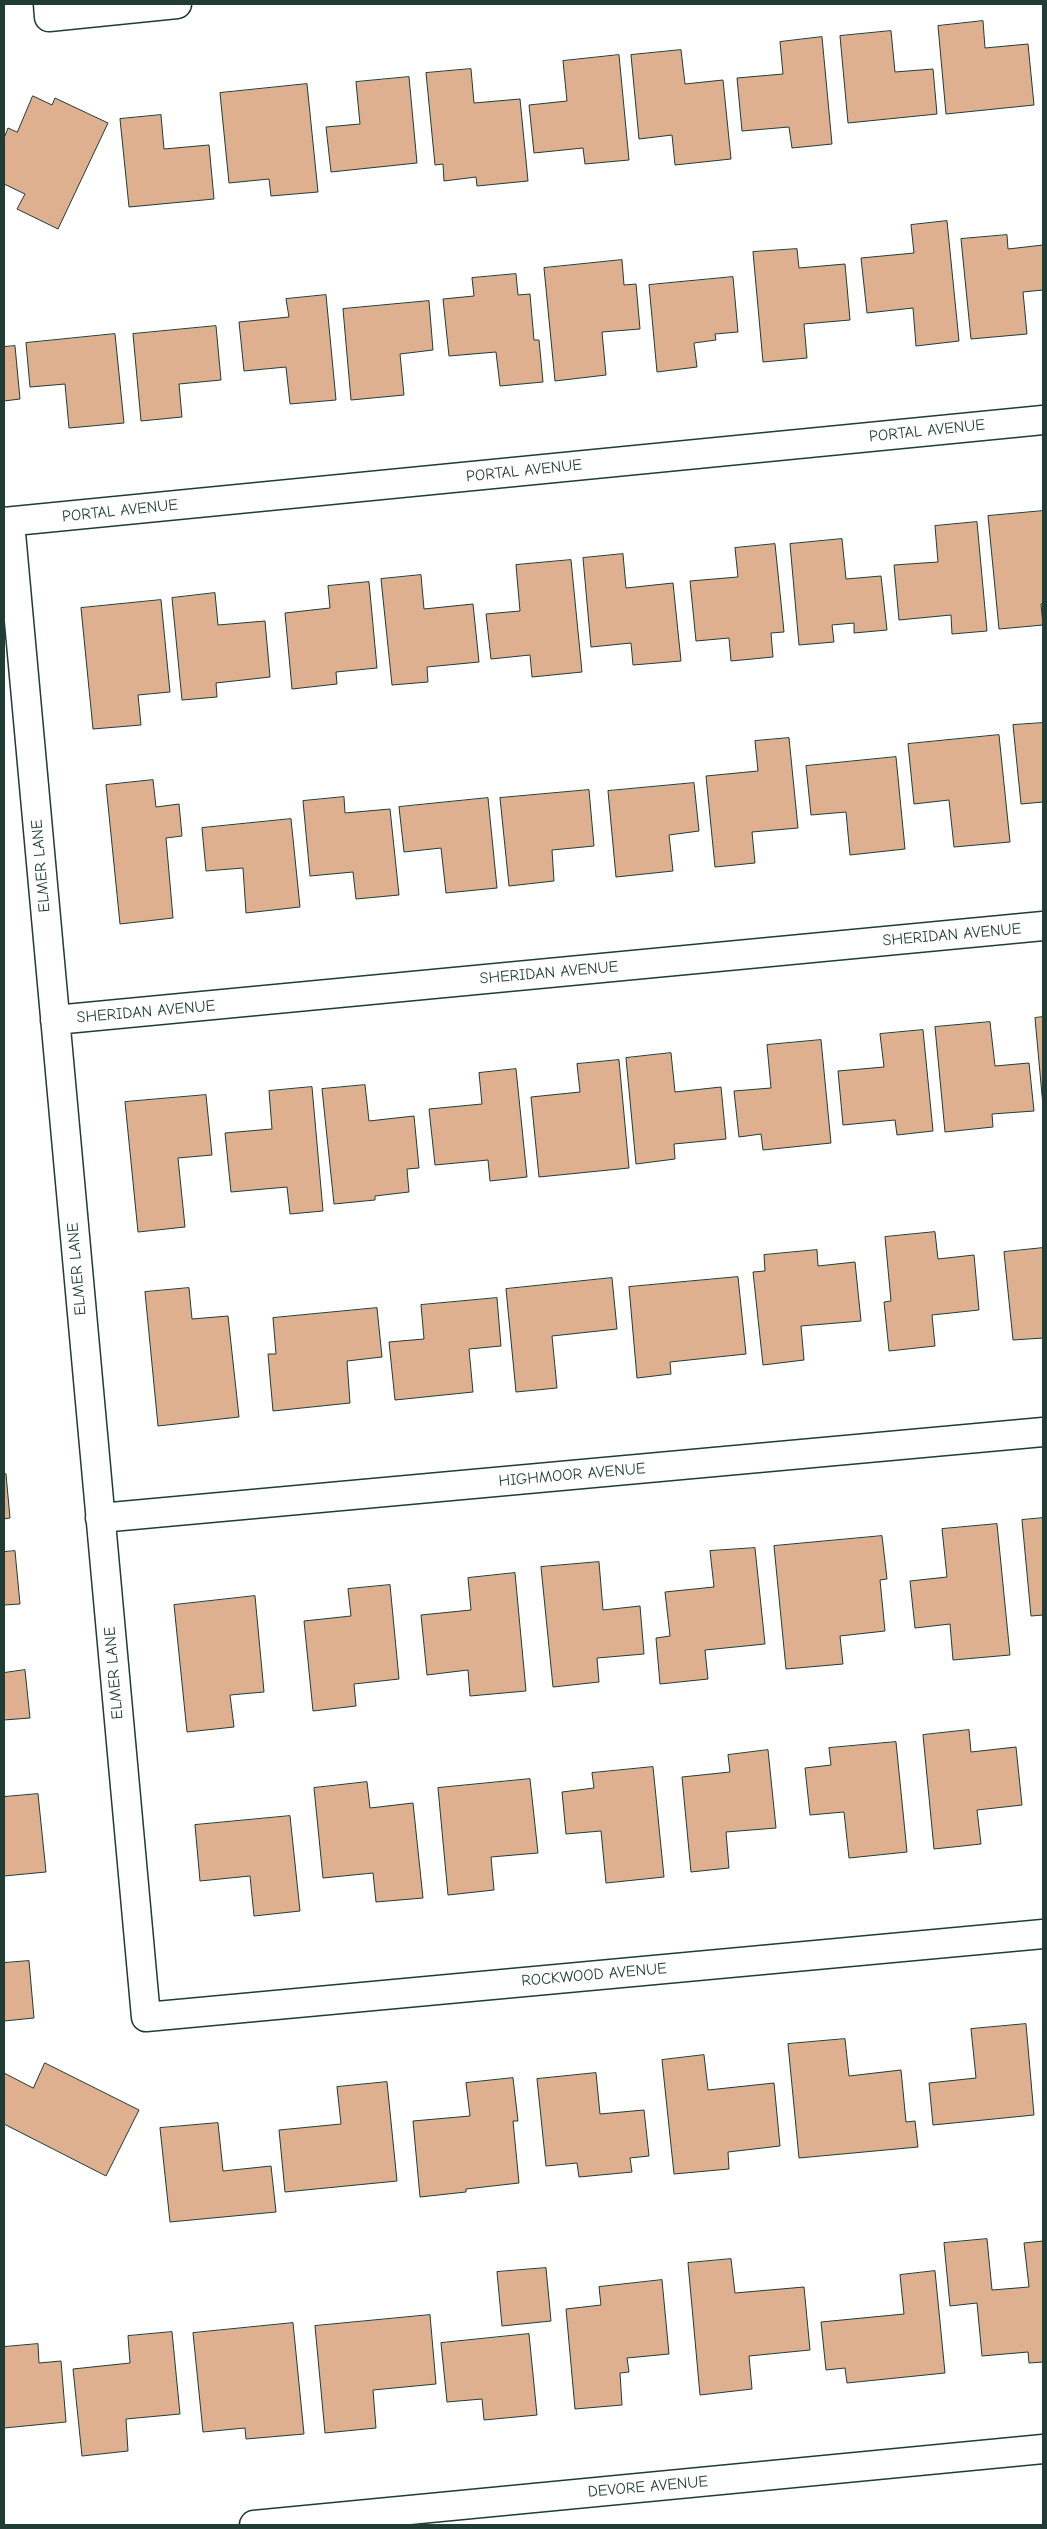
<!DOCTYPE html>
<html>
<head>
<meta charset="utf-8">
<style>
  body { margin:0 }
  #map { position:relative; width:1047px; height:2529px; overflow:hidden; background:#fff; font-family:"Comic Neue",sans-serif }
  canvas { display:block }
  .frame { position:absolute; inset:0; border:5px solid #1f3d34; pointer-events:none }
</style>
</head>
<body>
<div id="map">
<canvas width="1047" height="2529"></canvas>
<div class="frame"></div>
</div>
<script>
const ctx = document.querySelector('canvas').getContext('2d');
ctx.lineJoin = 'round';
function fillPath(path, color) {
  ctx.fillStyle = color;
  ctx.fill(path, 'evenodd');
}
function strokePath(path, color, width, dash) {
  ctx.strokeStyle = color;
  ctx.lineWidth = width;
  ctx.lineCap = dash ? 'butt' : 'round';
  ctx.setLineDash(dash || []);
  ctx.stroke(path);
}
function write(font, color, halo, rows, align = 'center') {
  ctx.font = font + ' "Comic Neue",sans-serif';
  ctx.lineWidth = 4;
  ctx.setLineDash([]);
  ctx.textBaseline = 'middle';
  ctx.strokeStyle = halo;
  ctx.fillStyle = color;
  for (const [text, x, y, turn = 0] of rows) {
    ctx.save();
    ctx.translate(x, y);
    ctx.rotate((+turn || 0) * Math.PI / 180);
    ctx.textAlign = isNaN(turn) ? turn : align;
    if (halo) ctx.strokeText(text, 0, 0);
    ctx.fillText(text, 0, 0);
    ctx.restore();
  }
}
const building = new Path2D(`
  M983,21L985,48L1028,44L1034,105L946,114L938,26Z
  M891,31L895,72L933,69L937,114L848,123L840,36Z
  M822,37L832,144L792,148L789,127L742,131L737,78L783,74L780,42Z
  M681,50L685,84L723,80L731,159L675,165L672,135L639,139L631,55Z
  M619,55L629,160L585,164L583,148L534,153L529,105L567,101L563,61Z
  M471,69L474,103L520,99L528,181L477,186L476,177L444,181L443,164L435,165L426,73Z
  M409,77L417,163L331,172L326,127L360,124L356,82Z
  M307,84L318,192L271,196L269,179L229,183L220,93Z
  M33,96L52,105L55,98L108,123L58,229L17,209L25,194L4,184V138L8,128L17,132Z
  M161,115L164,149L209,145L214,199L129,207L120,119Z
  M947,221L959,341L916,346L913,308L867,313L861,258L914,253L911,225Z
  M1007,235L1008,249L1043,245V290L1023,292L1027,334L971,339L961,239Z
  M797,249L799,268L845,264L850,320L804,324L807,358L763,362L753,252Z
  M622,260L624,285L636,284L640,329L602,332L606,375L555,381L544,268Z
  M516,274L518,295L530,294L534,340H539L543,382L500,386L496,352L449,356L443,299L474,296L472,278Z
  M733,277L738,332L715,334L716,340L694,343L697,367L657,372L649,285Z
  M326,295L336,400L290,404L286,367L244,371L239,322L289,317L286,299Z
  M429,301L433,350L400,354L404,395L351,400L343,309Z
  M216,326L221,380L179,384L182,417L141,421L133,334Z
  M115,334L124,423L69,428L65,384L30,387L26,343Z
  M15,346L20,399L4,401V347Z
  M1043,511V603L1041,604L1043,625L999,629L988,516Z
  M977,522L987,631L952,634L951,615L899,620L894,565L938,562L935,526Z
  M842,539L846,579L881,576L887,630L854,633V623L832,625L834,642L799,645L790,544Z
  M775,544L784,632L771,633L773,657L731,661L729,638L696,641L690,581L738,577L735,548Z
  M623,554L626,588L673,583L681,661L633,665L631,643L591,647L583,558Z
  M571,560L582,672L532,677L530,655L491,659L486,614L520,611L516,565Z
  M421,575L424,609L473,604L479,662L427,667L428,682L392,685L381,579Z
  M369,582L377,668L336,672L337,684L292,689L285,613L330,608L328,586Z
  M215,593L218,625L265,621L270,677L216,683L217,697L182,700L172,598Z
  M161,600L170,692L138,695L141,725L93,729L81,608Z
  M1043,723V802L1021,804L1013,725Z
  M999,735L1010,842L954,847L949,800L914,804L908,744Z
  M789,738L798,828L752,832L755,863L715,867L706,776L758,771L755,741Z
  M896,757L905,849L850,855L846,812L811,815L806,766Z
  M153,780L156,807L179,804L182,836L166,838L173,918L120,924L106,785Z
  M694,783L699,831L669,835L673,871L616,877L608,791Z
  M589,790L594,846L552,850L554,881L509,886L500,798Z
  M344,797L345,813L390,809L399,895L356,899L353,872L310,876L303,801Z
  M488,798L497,888L446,893L441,848L404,852L399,807Z
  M291,819L300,907L246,913L243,868L206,871L202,828Z
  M1043,1017V1106L1035,1018Z
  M990,1022L995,1066L1029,1063L1034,1111L992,1114L993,1127L945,1132L935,1027Z
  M923,1030L933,1131L897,1135L895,1120L843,1125L838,1071L884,1067L880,1034Z
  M821,1040L831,1143L763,1150L761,1134L739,1137L734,1091L771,1088L767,1045Z
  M671,1053L675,1092L721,1087L726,1139L674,1144L675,1159L636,1164L626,1058Z
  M619,1060L629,1168L539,1177L531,1097L580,1092L577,1064Z
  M516,1069L527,1177L490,1181L488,1160L435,1165L429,1109L482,1104L479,1073Z
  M365,1085L369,1121L414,1116L419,1168L407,1169L409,1192L375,1196V1200L334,1204L322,1089Z
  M312,1087L323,1211L290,1214L287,1187L231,1192L225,1133L272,1129L269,1091Z
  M206,1095L212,1155L178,1158L185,1227L138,1232L125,1102Z
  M935,1232L938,1259L974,1255L979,1310L932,1315L935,1346L889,1351L884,1302L891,1301L885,1237Z
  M1043,1248V1338L1013,1340L1004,1252Z
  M817,1250L818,1266L855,1262L861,1321L801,1326L804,1360L763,1365L753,1272L765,1271L764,1255Z
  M738,1277L746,1354L670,1362L671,1374L637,1378L629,1287Z
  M612,1278L617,1329L552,1336L557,1388L516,1392L506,1289Z
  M189,1288L192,1319L228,1316L239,1417L158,1426L145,1292Z
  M497,1298L501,1346L469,1349L473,1392L395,1400L389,1342L424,1339L421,1305Z
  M377,1308L382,1357L347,1361L350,1403L273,1411L268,1354H276L273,1318Z
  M6,1474L10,1518L4,1519V1475Z
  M1043,1518V1615L1031,1616L1022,1520Z
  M997,1524L1010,1655L953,1660L950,1624L915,1628L910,1581L947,1577L942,1529Z
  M882,1536L887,1579L880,1580L885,1631L840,1636L843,1664L786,1669L774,1546Z
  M755,1548L765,1644L705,1650L708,1679L660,1684L656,1638L670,1636L665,1592L714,1587L710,1551Z
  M15,1551L20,1604L4,1605V1552Z
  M599,1562L603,1610L640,1606L644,1654L597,1658L599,1682L553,1687L541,1567Z
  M515,1573L526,1691L470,1696L468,1670L427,1675L421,1615L471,1610L468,1578Z
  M390,1585L399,1679L354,1684L356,1706L313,1711L304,1621L351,1616L348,1589Z
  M255,1596L264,1692L230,1695L234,1727L187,1732L174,1605Z
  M25,1670L30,1718L4,1720V1673Z
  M969,1730L971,1752L1016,1747L1022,1805L977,1810L981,1844L934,1849L923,1735Z
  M896,1742L907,1852L849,1858L844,1812L810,1815L805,1768L831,1765L829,1748Z
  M768,1750L776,1828L726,1832L729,1868L691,1872L682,1777L730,1772L728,1755Z
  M653,1767L664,1877L606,1883L601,1831L566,1834L562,1792L594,1788L592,1773Z
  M530,1779L538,1853L491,1857L494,1890L448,1895L438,1788Z
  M367,1782L370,1808L413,1803L423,1898L376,1902L373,1873L323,1878L314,1788Z
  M38,1794L46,1872L4,1876V1797Z
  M290,1816L300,1911L254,1916L250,1876L200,1881L195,1825Z
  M29,1961L34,2018L4,2021V1963Z
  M1026,2024L1034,2115L933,2125L929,2083L976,2078L971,2029Z
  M845,2039L849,2076L901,2070L906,2122L915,2121L918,2147L799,2158L788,2044Z
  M704,2055L708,2090L774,2083L780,2146L728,2152L729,2169L674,2174L662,2060Z
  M45,2063L139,2110L106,2176L4,2124V2073L33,2088Z
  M596,2073L600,2114L644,2110L649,2156L630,2158L632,2172L579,2177L577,2163L546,2166L537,2079Z
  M513,2078L518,2121H513L519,2183L466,2189V2192L420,2197L413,2121L470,2116L466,2083Z
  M387,2082L397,2181L285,2192L279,2130L341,2124L337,2087Z
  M218,2123L223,2171L271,2166L276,2212L170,2222L160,2128Z
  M987,2239L992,2290L1029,2287L1024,2243L1043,2241V2362L1029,2363L1028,2352L982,2356L977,2303L950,2306L944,2243Z
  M731,2259L735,2293L804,2287L810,2350L749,2356L752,2389L700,2395L688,2263Z
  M546,2268L551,2321L502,2326L497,2272Z
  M935,2271L945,2373L847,2383L845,2368L826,2370L821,2322L904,2314L900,2275Z
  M662,2280L669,2354L627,2358L629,2372L620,2373L622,2405L575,2409L566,2309L601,2305L599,2287Z
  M430,2315L436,2384L373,2390L376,2428L325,2433L315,2326Z
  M293,2323L304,2434L246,2439L245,2428L203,2432L193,2333Z
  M172,2332L180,2414L126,2419L128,2451L82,2456L73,2369L130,2363L128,2336Z
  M529,2334L537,2415L484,2420L482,2399L447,2402L441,2343Z
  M38,2344L39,2363L61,2361L66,2422L4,2428V2347Z`);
const minor = new Path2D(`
  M48,4L49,17L177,4
  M4,522L1043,420
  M10,522L146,2017L1043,1934
  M55,1020L1043,926
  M100,1518L1043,1432
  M254,2525L1043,2449`);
const streetNames = [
  ["PORTAL AVENUE",927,431,-6],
  ["PORTAL AVENUE",524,471,-6],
  ["PORTAL AVENUE",120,511,-6],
  ["ELMER LANE",41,866,-95],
  ["SHERIDAN AVENUE",952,935,-5],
  ["SHERIDAN AVENUE",549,973,-5],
  ["SHERIDAN AVENUE",146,1012,-5],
  ["ELMER LANE",77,1269,-95],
  ["HIGHMOOR AVENUE",572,1475,-5],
  ["ELMER LANE",114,1673,-95],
  ["ROCKWOOD AVENUE",594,1975,-5],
  ["DEVORE AVENUE",648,2487,-5]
];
fillPath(building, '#deb08f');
strokePath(building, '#1f3d34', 1);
strokePath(minor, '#1f3d34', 31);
strokePath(minor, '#fff', 28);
write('16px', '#1f3d34', '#fff', streetNames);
</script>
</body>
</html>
